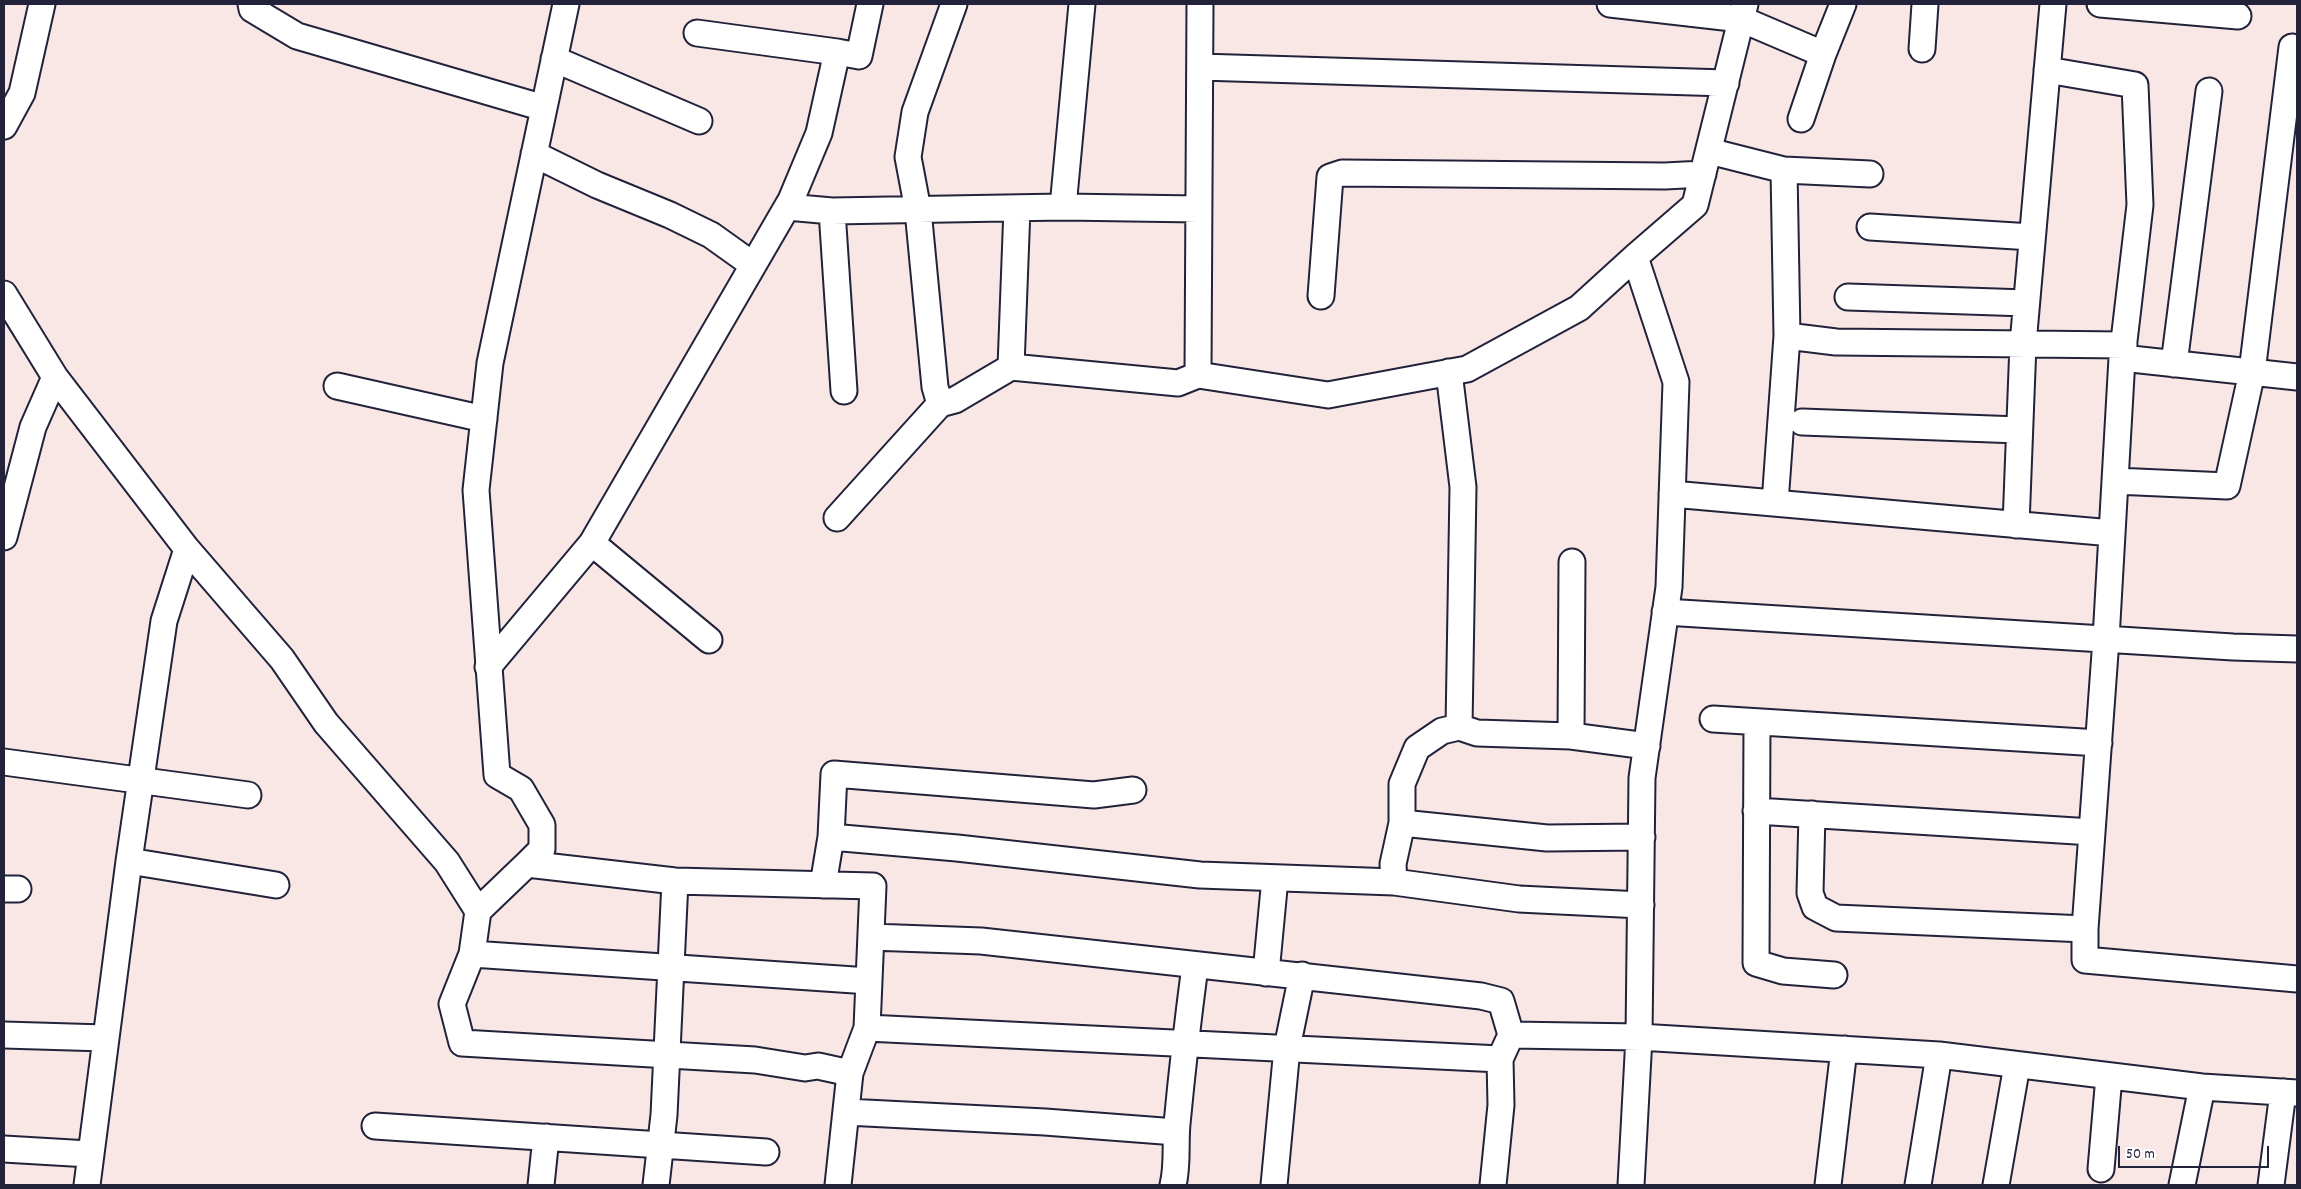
<!DOCTYPE html>
<html>
<head>
<meta charset="utf-8">
<style>
  body { margin:0 }
  #map { position:relative; width:2301px; height:1189px; overflow:hidden; background:#f8e7e5; font-family:Dekko,sans-serif }
  canvas { display:block }
  .frame { position:absolute; inset:0; border:5px solid #22223b; pointer-events:none }
  .scale { position:absolute; left:2118px; top:1146px; width:151px; height:22px; box-sizing:border-box; border:2px solid #22223b; border-top:0; padding-left:6px; font-size:15px; line-height:18px; white-space:nowrap; color:#22223b; -webkit-text-stroke:4px #fff; paint-order:stroke }
</style>
</head>
<body>
<div id="map">
<canvas width="2301" height="1189"></canvas>
<div class="frame"></div>
<div class="scale">50 m</div>
</div>
<script>
const ctx = document.querySelector('canvas').getContext('2d');
ctx.lineJoin = 'round';
function strokePath(path, color, width, dash) {
  ctx.strokeStyle = color;
  ctx.lineWidth = width;
  ctx.lineCap = dash ? 'butt' : 'round';
  ctx.setLineDash(dash || []);
  ctx.stroke(path);
}
const minor = new Path2D(`
  M251,4L252,9L297,36L544,108
  M566,4L490,363L476,490L497,775L521,789L542,825V849L527,864L675,881L873,886L867,1028L1500,1059
  M1200,4L1198,375L1328,395L1467,369L1579,308L1635,257
  M1610,4L1741,19L1823,54L1843,4
  M2100,4L2238,16
  M697,33L837,52
  M1922,49L1925,4
  M554,59L699,121
  M1200,67L1726,83
  M2047,70L2135,85L2140,205L2122,358L2106,639L2085,929V960L2297,979
  M1801,119L1823,54
  M4,126L22,93L42,4
  M1709,151L1784,170L1870,174
  M534,154L597,185L670,215L711,235L753,265
  M787,207L832,211L1063,207L1198,209
  M1063,207L1082,4
  M832,211L844,391
  M1870,227L2032,237
  M4,294L55,377L187,549
  M1321,296L1330,177L1342,173L1665,176L1703,174
  M1848,297L2026,303
  M1787,336L1836,342L2124,345
  M2122,358L2297,377
  M2174,364L2209,91
  M1011,367L1017,208
  M1449,372L1463,487L1459,727
  M337,386L484,419
  M940,404L935,387L918,210L908,157L915,112L954,4
  M1802,422L2019,430
  M2115,481L2227,486L2252,372L2292,47
  M1672,494L2112,533
  M1775,503L1787,336L1784,170
  M837,518L940,404L955,400L1011,367L1178,383L1198,375
  M2016,525L2023,344L2053,4
  M4,537L33,427L55,377
  M592,543L709,640
  M1665,612L2233,647L2297,649
  M488,667L592,543L791,200L819,133L837,52L859,56L870,4
  M1713,719L2099,743
  M1757,722L1756,963L1783,971L1834,975
  M1571,736L1572,562
  M4,762L248,795
  M1756,811L2092,832
  M1812,814L1810,893L1815,907L1836,918L2085,929
  M1402,823L1547,838L1642,837
  M831,837L957,848L1200,875L1394,882L1519,899L1641,905
  M129,861L276,885
  M1394,882L1393,864L1402,823V784L1417,748L1442,731L1459,727L1477,733L1571,736L1647,746
  M823,885L831,837L834,774L1094,795L1133,790
  M4,889H18
  M478,911L527,864
  M871,937L981,941L1481,996L1501,1001L1511,1035L1500,1059L1501,1105L1493,1185
  M472,954L869,981
  M1266,973L1275,878
  M4,1035L105,1038
  M1511,1035L1639,1037L1939,1055L2202,1087L2297,1093
  M846,1112L1045,1122L1176,1132
  M375,1126L766,1152
  M4,1149L89,1154
  M2101,1169L2109,1076
  M87,1185L129,861L164,621L187,549L282,659L326,723L447,862L478,911L472,954L452,1004L462,1043L755,1060L805,1068L818,1066L850,1073
  M541,1185L546,1137
  M656,1185L664,1115L675,881
  M838,1185L850,1073L867,1028
  M1173,1185C1178,1165 1175,1145 1177,1124C1182,1071 1188,1019 1195,966
  M1274,1185L1287,1048L1302,975
  M1631,1185L1639,1037L1642,778L1669,587L1676,382L1635,257L1695,205L1745,4
  M1828,1185L1844,1049
  M1918,1185L1939,1055
  M1996,1185L2017,1065
  M2182,1185L2202,1087
  M2271,1185L2283,1092`);
strokePath(minor, '#22223b', 29);
strokePath(minor, '#fff', 25);
</script>
</body>
</html>
